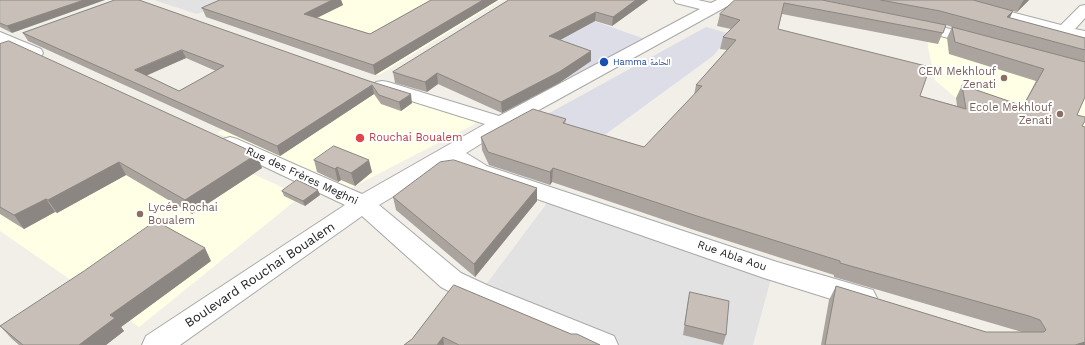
<!DOCTYPE html>
<html>
<head>
<meta charset="utf-8">
<style>
  body { margin:0 }
  canvas { display:block; background:#f2efe9 }
</style>
</head>
<body>
<canvas width="1085" height="345"></canvas>
<script>
const ctx = document.querySelector('canvas').getContext('2d');
ctx.lineJoin = 'round';
function fillPath(path, color) {
  ctx.fillStyle = color;
  ctx.fill(path, 'evenodd');
}
function strokePath(path, color, width, dash) {
  ctx.strokeStyle = color;
  ctx.lineWidth = width;
  ctx.lineCap = dash ? 'butt' : 'round';
  ctx.setLineDash(dash || []);
  ctx.stroke(path);
}
function write(font, color, halo, rows, align = 'center') {
  ctx.font = font + ' "Work Sans","Noto Naskh Arabic",sans-serif';
  ctx.lineWidth = 4;
  ctx.setLineDash([]);
  ctx.textBaseline = 'middle';
  ctx.strokeStyle = halo;
  ctx.fillStyle = color;
  for (const [text, x, y, turn = 0] of rows) {
    ctx.save();
    ctx.translate(x, y);
    ctx.rotate((+turn || 0) * Math.PI / 180);
    ctx.textAlign = isNaN(turn) ? turn : align;
    if (halo) ctx.strokeText(text, 0, 0);
    ctx.fillText(text, 0, 0);
    ctx.restore();
  }
}
const education = new Path2D(`
  M341,0H501L379,75L266,37Z
  M927,32L1085,78V143L956,98L935,80L928,47Z
  M328,69L475,117V124L349,189L217,133Z
  M138,121L301,196L139,327L0,231V192Z`);
const parking = new Path2D(`
  M154,0H231L197,14Z
  M553,195L773,271L753,345H603L479,294Z`);
const plaza = new Path2D(`
  M594,21L645,39L520,102L479,81Z
  M706,27L731,34L713,56L591,145L533,122Z`);
const minor = new Path2D(`
  M674,0H698L711,3L717,0H735L733,3L508,127L466,153L487,166L777,262L873,290L877,298L873,306L863,309L764,278L471,176L451,162L379,205L461,273L489,286L614,336L618,345H571L469,302L441,287L362,216L180,345H142L146,336L345,205L223,147L220,143L223,139L230,137L237,139L362,194L485,124L376,90L373,86L376,82L382,81L388,82L499,116L700,9L676,3Z
  M942,0H965L1061,25L1080,6L1085,5V18L1075,29L1085,31V41L944,3Z
  M915,20L985,38L987,41L985,44L979,46L910,28L907,25L910,22Z
  M0,32L41,49L43,53L41,57L35,58L0,43Z`);
const wall = new Path2D(`
  M0,0L12,33L0,27Z
  M115,0L369,81L412,103L401,111L381,104L374,94L280,156L28,41L23,33ZM186,58L216,71L179,91L146,75Z
  M220,0H341L343,5L317,18L370,34L431,0H498L375,75L206,17L202,8Z
  M509,0H648L612,26L595,21L560,40L591,51V61L559,83L502,113L438,84L427,92L395,83L393,72Z
  M735,0H822L943,25L935,23L823,0H1029L1017,12L1013,11L1009,18L1085,38V97L1077,115L1082,126L1085,345H821L829,300L836,286L986,332H1022L834,277V275L694,230L552,182L550,185L489,165L482,150L481,137L566,119L565,124L644,147L694,95L696,85L727,50L720,49L723,37L731,29L717,26L720,14ZM782,14L938,44L946,25L952,27L947,38L949,54L1036,81L1023,106L962,85L956,98L957,106L920,96L778,29Z
  M0,44L262,168L192,214L126,175L57,213L55,212L24,229L0,214Z
  M314,160L372,172L355,186L341,180L338,182L317,172Z
  M282,191L320,195L305,206L284,196Z
  M393,197L537,201L475,277L396,210Z
  M211,261L121,327L124,331L106,345H19L12,339L0,326Z
  M454,285L571,334L600,345H404L412,339Z
  M690,292L726,335L723,345L683,335L688,301Z`);
const shadedWall = new Path2D(`
  M84,0H105L12,33L7,26Z
  M332,0H341L343,5L306,23L304,14Z
  M483,0H498L375,75L373,65Z
  M636,0H648L612,26L613,17Z
  M1024,0H1029L1017,12L1023,1Z
  M1013,11L1008,22L1001,29L1007,17Z
  M596,12L595,21L549,46V36Z
  M182,50L186,58L139,79L135,70Z
  M591,51V61L559,83L502,113L501,102Z
  M437,73L438,84L427,92L425,82Z
  M372,85L374,94L280,156L277,146Z
  M411,94L412,103L401,111L399,102Z
  M257,154L262,168L192,214L185,200Z
  M369,160L372,172L355,186L351,173Z
  M119,162L126,175L57,213L48,200Z
  M337,167L341,180L338,182L335,169Z
  M553,168L552,182L550,185V172Z
  M537,188V201L475,277L474,264Z
  M318,190L320,195L305,206L303,201Z
  M46,199L55,212L24,229L14,215Z
  M205,248L211,261L121,327L124,331L106,345H79L110,315Z
  M443,337L444,345H437Z
  M1085,342V345H1075Z`);
const building = new Path2D(`
  M0,0H84L7,26L0,23Z
  M115,0H139L369,81L411,94L399,102L379,95L372,85L277,146L23,33ZM182,50L224,66L179,91L135,70Z
  M220,0H332L304,14L370,34L431,0H483L373,65L202,8Z
  M509,0H636L613,17L596,12L549,36L591,51L559,72L501,102L437,73L425,82L393,72Z
  M735,0H822L946,25L943,33L784,3L778,29L930,67L920,96L966,109L962,85L1023,106L1044,69L955,42L952,27L1085,62V97L1077,115L1085,117V121L1082,126L1085,127V342L1075,345H825L836,286L986,332H1044L1046,330L1040,320L1029,316L840,263V261L697,216L553,168L550,172L488,152L481,137L533,109L566,119L563,123L644,147L702,86L696,85L736,40L723,37L740,20L720,14Z
  M881,0H973L1013,11L1007,17L1085,38V50L940,11Z
  M9,41L257,154L185,200L119,162L48,200L46,199L14,215L0,207V44Z
  M334,146L369,160L351,173L337,167L335,169L314,160Z
  M454,160L537,188L474,264L393,197L440,162Z
  M297,180L318,190L303,201L282,191Z
  M156,221L205,248L110,315L115,318L79,345H23L0,326L84,271Z
  M454,285L571,334H577L600,345H459L443,337L437,345H404L412,339Z
  M690,292L729,301L726,335L685,325Z`);
const markers = [
  [604,62,5,"#1a4fb4"],
  [1004,78,4,"#8d6e63"],
  [1060,114,4,"#8d6e63"],
  [360,138,5,"#e0444e"],
  [140,214,4,"#8d6e63"]
];
const farTransitnames = [
  ["Hamma الحامة",613,62]
];
const educationNames = [
  ["CEM Mekhlouf",996,72],
  ["Zenati",996,85],
  ["Ecole Mekhlouf",1052,108],
  ["Zenati",1052,121],
  ["Lycée Rochai",148,208,"left"],
  ["Boualem",148,221,"left"]
];
const healthNames = [
  ["Rouchai Boualem",369,138]
];
const streetNames = [
  ["Rue des Frères Meghni",302,176,25],
  ["Rue Abla Aou",732,256,19]
];
const nearStreetnames = [
  ["Boulevard Rouchai Boualem",260,275,-34]
];
fillPath(education, '#ffffe5');
fillPath(parking, '#e2e2e2');
fillPath(plaza, '#dddde8');
strokePath(minor, '#a9a9a9', 2);
fillPath(minor, '#fff');
fillPath(wall, '#aba49e');
fillPath(shadedWall, '#8b8681');
fillPath(building, '#c7bfb8');
strokePath(building, '#8b8681', 1);
for (const [x, y, r, color] of markers) {
  const dot = new Path2D();
  dot.arc(x, y, r, 0, 2 * Math.PI);
  ctx.fillStyle = color;
  ctx.fill(dot);
  strokePath(dot, '#fff', 1.5);
}
write('9px', '#164399', '#fff', farTransitnames, 'left');
write('11px', '#785e54', '#fff', educationNames, 'right');
write('11px', '#be3a42', '#fff', healthNames, 'left');
write('11px', '#222', '#fff', streetNames);
write('13px', '#222', '#fff', nearStreetnames);
</script>
</body>
</html>
